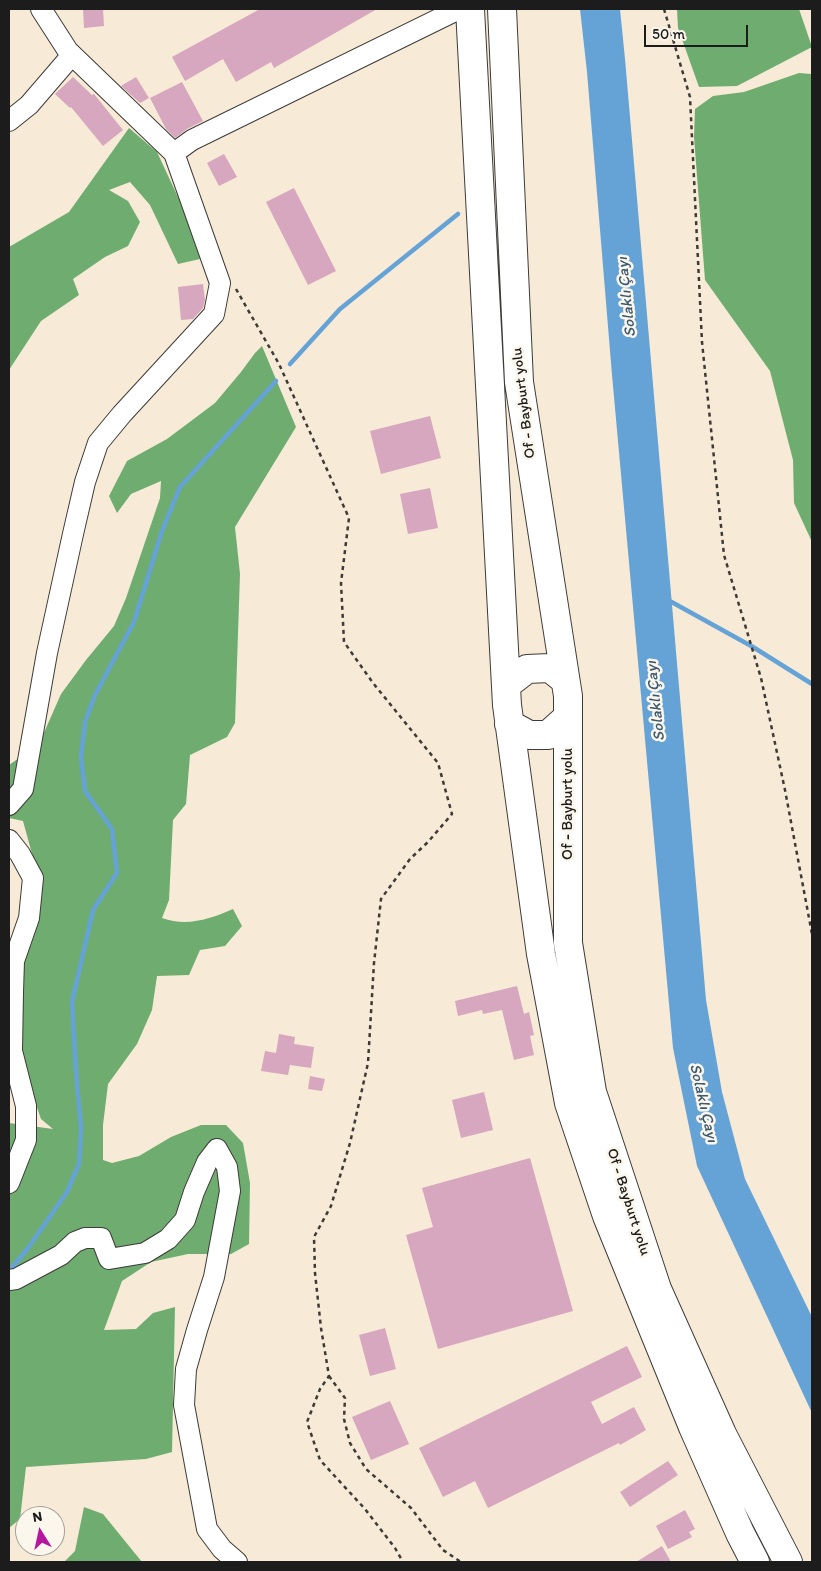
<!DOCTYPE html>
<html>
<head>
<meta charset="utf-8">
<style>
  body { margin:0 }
  #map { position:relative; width:821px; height:1571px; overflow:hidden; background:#f7ead6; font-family:Itim,sans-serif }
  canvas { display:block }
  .frame { position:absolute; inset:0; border:10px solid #1c1c1c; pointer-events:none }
  .north { position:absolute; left:15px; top:1506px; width:50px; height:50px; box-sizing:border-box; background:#fbf7ec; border:1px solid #a29f99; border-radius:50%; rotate:350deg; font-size:14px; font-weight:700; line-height:20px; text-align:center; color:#1c1c1c }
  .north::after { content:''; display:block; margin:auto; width:18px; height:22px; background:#b5179e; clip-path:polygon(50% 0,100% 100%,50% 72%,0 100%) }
  .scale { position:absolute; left:644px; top:25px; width:104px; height:22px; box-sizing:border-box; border:2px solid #1c1c1c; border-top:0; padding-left:6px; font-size:15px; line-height:18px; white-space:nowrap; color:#1c1c1c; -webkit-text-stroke:4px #fbf7ec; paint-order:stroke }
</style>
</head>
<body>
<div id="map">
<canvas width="821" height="1571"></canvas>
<div class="frame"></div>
<div class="north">N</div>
<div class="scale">50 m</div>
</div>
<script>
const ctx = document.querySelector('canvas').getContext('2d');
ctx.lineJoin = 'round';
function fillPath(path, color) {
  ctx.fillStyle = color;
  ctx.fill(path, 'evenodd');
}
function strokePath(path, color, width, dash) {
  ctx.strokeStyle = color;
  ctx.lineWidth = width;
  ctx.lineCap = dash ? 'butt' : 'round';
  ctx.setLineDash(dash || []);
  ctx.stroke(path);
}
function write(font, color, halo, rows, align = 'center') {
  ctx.font = font + ' Itim,sans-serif';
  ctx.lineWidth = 5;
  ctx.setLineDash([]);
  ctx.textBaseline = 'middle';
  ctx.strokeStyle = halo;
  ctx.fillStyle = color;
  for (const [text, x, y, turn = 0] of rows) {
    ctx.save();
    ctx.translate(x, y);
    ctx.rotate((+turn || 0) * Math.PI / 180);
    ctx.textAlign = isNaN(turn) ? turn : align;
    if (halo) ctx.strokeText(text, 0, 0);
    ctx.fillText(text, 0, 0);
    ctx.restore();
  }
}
const forest = new Path2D(`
  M677,9H799L812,47L737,86L699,87L678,28Z
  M799,73L811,74L812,77V542L794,503L793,460L770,371L705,280L694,137L695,109L713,96L744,92Z
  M129,128L157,152L184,210L200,259L178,264L150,205L130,182L109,190L128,201L140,222L128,246L105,257L73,279L79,295L41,321L9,370V247L69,212Z
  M262,346L296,427L235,527L240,574L235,723L227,737L190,755L186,804L173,820L169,900L162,918C187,927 210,919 233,909L242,926L225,946L200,950L189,975L157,976L152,1010L137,1044L108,1084L103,1125V1160L112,1163L139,1156L171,1137L201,1125H226L243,1143L250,1183L249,1244L231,1254H188L151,1262L122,1281L104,1330L136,1329L153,1313L175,1307L172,1452L146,1459L26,1467L20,1519L9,1528V1123L53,1129L41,1119L18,1053V989L40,883L23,821L9,818V765L39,744L61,694L86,660L114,626L126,598L160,498L161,481L131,494L117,513L109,496L127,461L167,439L215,403L241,372L255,353Z
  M84,1507L103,1514L142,1562H64L75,1551Z`);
const water = new Path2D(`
  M580,9H620L625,59L706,1000L722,1092L745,1179L812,1317V1413L697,1166L673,1048L612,375L587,72Z`);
const stream = new Path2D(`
  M290,364L340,309L458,214
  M668,600L753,647L812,684
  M11,1269L28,1248L67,1192L79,1164L81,1129L76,1072L72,1002L93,910L117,873L112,829L85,791L81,757L85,722L95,695L134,622L162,531L180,487L276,381`);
const building = new Path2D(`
  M83,9H103L104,26L84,28Z
  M260,9H377L274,68L271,62L236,82L223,59L185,81L172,57Z
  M73,77L92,95L94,94L123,130L103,146L71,107L70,108L55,94Z
  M136,77L149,98L140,103L121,86Z
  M182,82L203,121L187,129L175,138L166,129L150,98Z
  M224,154L237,177L219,186L207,163Z
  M294,188L336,271L308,285L266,202Z
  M203,284L205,300L203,308L193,319L181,320L178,287Z
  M430,416L441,458L381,474L370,431Z
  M430,488L438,528L408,534L400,494Z
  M517,986L524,1014L529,1012L534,1035L530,1036L534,1055L514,1060L502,1010L483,1014L482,1010L458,1016L455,1001Z
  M279,1034L295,1037L294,1044L314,1047L311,1068L290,1065L288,1075L261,1071L265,1051L276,1053Z
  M310,1076L325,1079L322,1091L308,1089Z
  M484,1092L493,1130L461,1138L452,1100Z
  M530,1158L573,1311L438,1349L406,1235L433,1227L422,1188Z
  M385,1328L396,1369L370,1376L359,1335Z
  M627,1346L642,1377L591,1402L602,1424L634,1407L646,1430L620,1445L619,1443L488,1508L475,1481L443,1497L419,1448Z
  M390,1401L409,1444L371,1460L352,1417Z
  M668,1461L678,1475L630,1507L620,1492Z
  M685,1510L695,1529L689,1532L692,1537L668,1549L656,1526Z
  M662,1546L671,1562H636Z`);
const path = new Path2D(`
  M664,9L690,97L702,342L724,555L761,678L785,790L812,934
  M236,289L279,364L349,518L341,583L344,642L373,683L438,763L452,814L428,842L410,859L381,899L374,963L368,1063L350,1143L331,1206L314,1237L315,1273L321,1328L329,1376L320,1389L307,1422L320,1460L365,1509L395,1548L403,1562
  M329,1376L345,1398L344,1419L350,1443L366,1469L411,1508L443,1550L461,1562`);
const minor = new Path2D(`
  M41,9L68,51L174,153
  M9,121L29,105L72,55
  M9,805L23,789L47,653L73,534L85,482L98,443L122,414L214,314L220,283L174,153L192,140L459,9
  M9,840L20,854L33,878L29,918L14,961L13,992L12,1051L26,1106V1140L9,1183
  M9,1280L16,1279L61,1255L75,1242L85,1238H101L109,1259L145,1253L168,1239L185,1220L194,1192L207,1162L217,1149L227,1167L230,1191L214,1277L197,1330L186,1369L184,1405L207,1529L222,1549L237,1562`);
const highway = new Path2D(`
  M470,9L507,705L541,954L569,1103L607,1216L693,1427L740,1533L755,1562
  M502,9L519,382L568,696V943L592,1092L657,1289L722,1434L788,1562
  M506,685L527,669L550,668L565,680
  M509,724L529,735H548L567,718`);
const streetNames = [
  ["Of - Bayburt yolu",524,403,-97],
  ["Of - Bayburt yolu",568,804,-90],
  ["Of - Bayburt yolu",628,1202,72]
];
const waterNames = [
  ["Solaklı Çayı",627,297,-96],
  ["Solaklı Çayı",656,701,-96],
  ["Solaklı Çayı",703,1103,77]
];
fillPath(forest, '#6ead6f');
fillPath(water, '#65a3d7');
strokePath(stream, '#65a3d7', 4.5);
fillPath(building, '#d6a7bf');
strokePath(minor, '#3d3b38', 22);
strokePath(highway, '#3d3b38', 30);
strokePath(path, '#3d3b38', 2.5, [4, 4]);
strokePath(minor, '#fff', 20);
strokePath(highway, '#fff', 28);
write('15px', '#1c1c1c', '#fbf7ec', streetNames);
write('italic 16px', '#3d5970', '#fbf7ec', waterNames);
</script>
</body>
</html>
